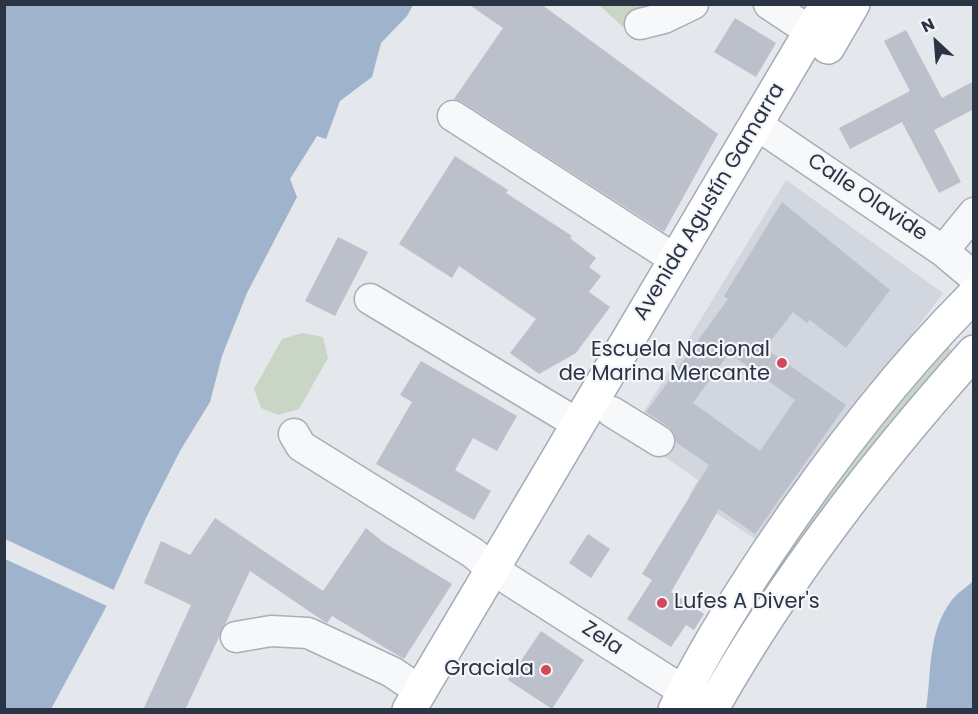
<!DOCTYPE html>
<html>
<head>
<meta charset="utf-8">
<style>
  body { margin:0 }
  #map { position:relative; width:978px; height:714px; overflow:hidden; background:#e4e7ec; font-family:Poppins,sans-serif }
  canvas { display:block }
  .frame { position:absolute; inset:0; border:6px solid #2b3445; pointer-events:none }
  .north { position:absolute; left:906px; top:12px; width:60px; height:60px; -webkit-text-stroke:4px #f4f6f9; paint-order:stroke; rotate:334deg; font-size:16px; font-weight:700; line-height:24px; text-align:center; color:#2b3445 }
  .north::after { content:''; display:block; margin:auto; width:21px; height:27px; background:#2b3445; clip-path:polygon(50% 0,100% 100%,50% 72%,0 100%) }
</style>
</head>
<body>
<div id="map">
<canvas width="978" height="714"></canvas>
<div class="frame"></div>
<div class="north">N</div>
</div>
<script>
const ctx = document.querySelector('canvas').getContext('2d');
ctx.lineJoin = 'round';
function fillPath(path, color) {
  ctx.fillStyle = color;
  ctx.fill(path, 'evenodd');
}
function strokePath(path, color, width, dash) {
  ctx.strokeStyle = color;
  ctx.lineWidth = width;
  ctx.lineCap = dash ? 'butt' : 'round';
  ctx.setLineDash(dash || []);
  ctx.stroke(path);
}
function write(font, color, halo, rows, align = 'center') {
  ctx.font = font + ' Poppins,sans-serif';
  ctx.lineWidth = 4.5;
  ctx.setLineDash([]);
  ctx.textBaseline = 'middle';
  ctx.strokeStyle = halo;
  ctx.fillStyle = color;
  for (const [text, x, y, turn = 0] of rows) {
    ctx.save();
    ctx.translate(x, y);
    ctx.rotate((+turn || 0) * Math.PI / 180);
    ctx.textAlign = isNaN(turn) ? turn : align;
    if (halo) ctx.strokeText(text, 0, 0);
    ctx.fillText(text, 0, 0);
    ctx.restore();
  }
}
const built = new Path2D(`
  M786,180L943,293L758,541L689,495L698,480L631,433Z`);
const green = new Path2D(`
  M599,5H644L623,27Z
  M302,333L323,337L328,358L299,409L278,415L261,408L254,389L282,339Z
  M949,347L955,358L715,688L709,677L747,608L828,486L940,352Z`);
const water = new Path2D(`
  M4,5H413L407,16L381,43L372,77L340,101L326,139L317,136L290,179L297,197L247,293L222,356L210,402L180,451L146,518L104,611L51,709H5Z
  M973,581V709H926C932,672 927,632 952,600C957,593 967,587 973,581Z`);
const pier = new Path2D(`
  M5,539L116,591L109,607L5,559Z`);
const building = new Path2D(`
  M468,4H541L718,134L664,232L462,102L454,99L503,28Z
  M735,18L776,43L756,77L714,52Z
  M906,30L942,98L974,81V109L934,130L961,182L939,193L902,122L850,149L839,128L910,91L884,41Z
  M455,156L508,190L506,193L572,236L570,238L596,258L589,267L601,276L589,292L610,307L576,353L539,374L510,353L536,319L459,266L452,278L399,244Z
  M782,202L890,290L846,348L810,320L807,323L793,312L765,348L846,405L755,534L719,509L671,592L704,614L694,630L686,625L671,647L627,619L652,580L642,574L709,465L676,442L674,433L669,427L646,412L728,299L724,296ZM729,353L795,400L760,451L693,403Z
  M338,237L368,252L335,316L305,301Z
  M421,361L517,416L497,451L473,438L455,470L491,491L474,520L376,464L412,402L400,395Z
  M215,518L323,591L366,528L383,542L452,584L404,659L332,616L327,623L322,620L250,571L185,710H143L191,605L144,583L161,541L190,555Z
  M588,534L610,549L591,578L569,563Z
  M541,631L584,660L552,709L508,680Z`);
const minor = new Path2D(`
  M769,4L811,32
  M640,24L664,18L693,4
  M453,116L676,260
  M756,124L943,251L974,277
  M943,251L974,213
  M370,299L578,424
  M612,412L659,441
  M294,434L301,446L473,553L492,569L704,704
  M236,637L271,631L308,633L392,672L420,691`);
const major = new Path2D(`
  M828,47L853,4
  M409,710L827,4
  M675,710C701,655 734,603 768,552C829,461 896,373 974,295
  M711,710C784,580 875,463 974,352`);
const markers = [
  [782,363,6,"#d1495b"],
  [662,603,6,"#d1495b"],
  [546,670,6,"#d1495b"]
];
const streetNames = [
  ["Calle Olavide",867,198,34],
  ["Avenida Agustín Gamarra",710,202,-59],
  ["Zela",602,639,33]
];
const poiNames = [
  ["Escuela Nacional",770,351],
  ["de Marina Mercante",770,375],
  ["Lufes A Diver's",674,603,"left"],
  ["Graciala",534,670]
];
fillPath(built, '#d2d6de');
fillPath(green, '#c9d6c5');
fillPath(water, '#9fb4cc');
fillPath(pier, '#e4e7ec');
fillPath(building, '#bbc0ca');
strokePath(minor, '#a9aeb7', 33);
strokePath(major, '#a3abb8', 36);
strokePath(minor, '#f7f8fa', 30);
strokePath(major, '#fff', 33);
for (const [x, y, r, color] of markers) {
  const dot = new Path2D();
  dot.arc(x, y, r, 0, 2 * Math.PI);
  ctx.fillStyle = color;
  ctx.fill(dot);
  strokePath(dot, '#f4f6f9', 2);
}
write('21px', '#2b3445', '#f4f6f9', streetNames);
write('21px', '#2b3445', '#f4f6f9', poiNames, 'right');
</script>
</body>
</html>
